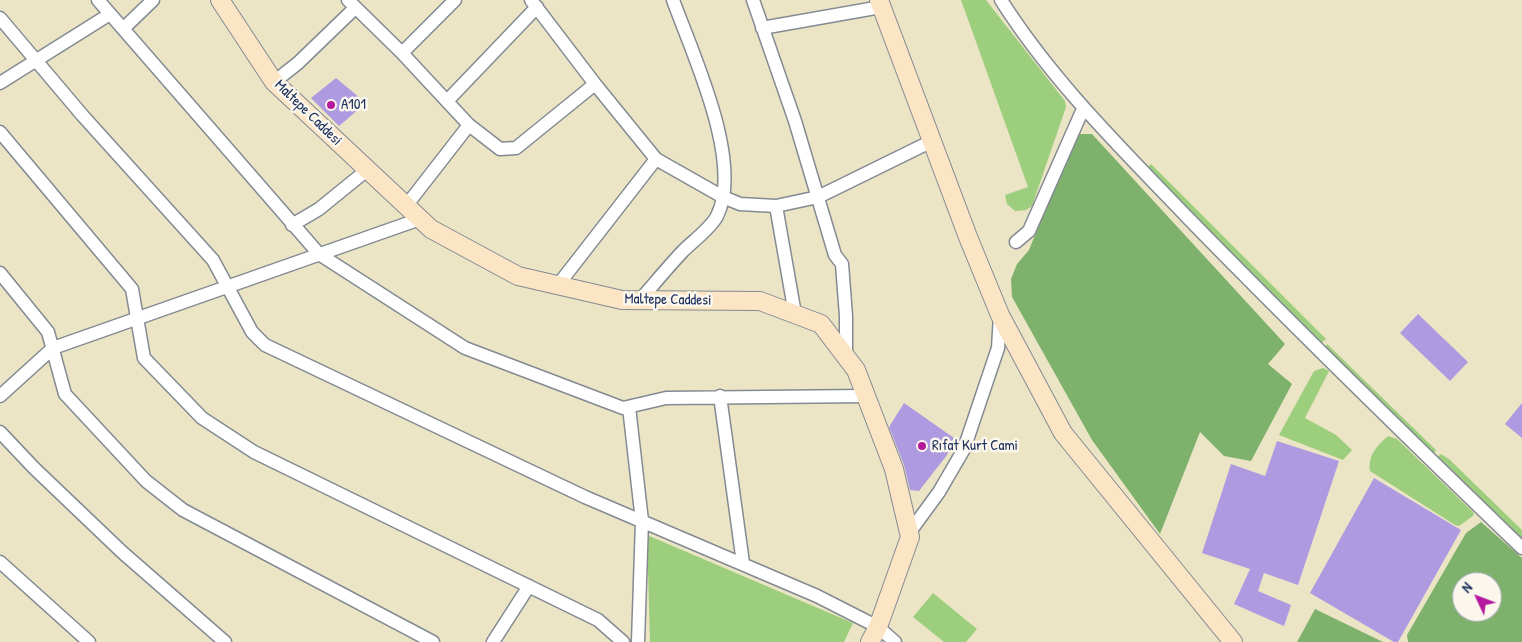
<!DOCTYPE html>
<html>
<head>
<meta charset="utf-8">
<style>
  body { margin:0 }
  #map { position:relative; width:1522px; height:642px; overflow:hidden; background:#ebe5c6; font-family:"Patrick Hand",sans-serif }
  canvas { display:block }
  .north { position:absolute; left:1452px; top:572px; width:50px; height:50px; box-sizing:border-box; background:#fbf7ec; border:1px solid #a1a7b3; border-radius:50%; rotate:313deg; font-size:14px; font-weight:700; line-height:20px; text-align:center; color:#1b2f5e }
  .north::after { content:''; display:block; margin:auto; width:18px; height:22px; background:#b5179e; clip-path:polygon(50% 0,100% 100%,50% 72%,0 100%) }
</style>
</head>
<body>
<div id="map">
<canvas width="1522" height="642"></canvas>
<div class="north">N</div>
</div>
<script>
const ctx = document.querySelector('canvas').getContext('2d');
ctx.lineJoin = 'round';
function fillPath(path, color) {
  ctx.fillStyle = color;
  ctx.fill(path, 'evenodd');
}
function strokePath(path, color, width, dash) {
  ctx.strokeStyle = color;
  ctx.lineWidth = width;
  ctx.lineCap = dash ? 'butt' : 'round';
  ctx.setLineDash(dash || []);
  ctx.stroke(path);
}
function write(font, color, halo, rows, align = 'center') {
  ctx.font = font + ' "Patrick Hand",sans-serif';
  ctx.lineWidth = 5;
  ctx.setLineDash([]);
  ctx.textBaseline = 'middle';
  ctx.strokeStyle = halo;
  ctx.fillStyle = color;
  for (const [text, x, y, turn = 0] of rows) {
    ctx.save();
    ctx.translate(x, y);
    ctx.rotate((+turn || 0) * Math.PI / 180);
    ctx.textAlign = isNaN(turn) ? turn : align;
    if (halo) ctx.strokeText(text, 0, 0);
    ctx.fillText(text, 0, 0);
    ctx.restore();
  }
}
const green = new Path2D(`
  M961,0H986L1065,101L1066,107L1032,206L1026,210L1015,211L1007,204L1005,195L1028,187Z
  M1151,164L1326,339L1320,344L1146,169Z
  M1327,344L1436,450L1432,457L1324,349Z
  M1323,368L1329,371L1305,418L1336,435L1352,450L1343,460L1279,435L1314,371Z
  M1388,436L1397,439L1474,513L1473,516L1459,526L1455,525L1370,471C1368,455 1376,447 1388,436Z
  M1441,454L1449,459L1522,530V542L1435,459Z
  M647,535L853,623L844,642H650Z
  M933,593L977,629L966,642H944L913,617Z`);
const forest = new Path2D(`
  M1080,134H1092L1285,344L1268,364L1292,384L1251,461L1224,456L1200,432L1160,534L1092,440L1012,297L1011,279L1017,264L1029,250L1068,152Z
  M1481,522L1522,558V642H1408L1407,635L1466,533ZM1462,582H1492V612H1462Z
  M1315,609L1383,642H1297Z`);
const building = new Path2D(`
  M336,78L366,103L339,126L311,98Z
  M1418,314L1468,362L1450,381L1400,333Z
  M904,403L954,438L947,455L919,491L910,490L904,465L889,427Z
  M1522,403V438L1505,424Z
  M1277,441L1339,461L1298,585L1264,573L1258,591L1291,605L1284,626L1234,604L1250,569L1202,553L1231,464L1265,476Z
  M1374,478L1461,530L1398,642H1394L1310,593Z`);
const street = new Path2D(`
  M98,0L319,254L465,348L623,408L666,398L866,396
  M348,0L402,53L469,125L500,149L516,148L595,84
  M531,0L595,84L656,159L723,197L740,204L776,206L818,197L932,141
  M753,0L795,121L835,255L842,264L846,316V357
  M1001,0C1053,82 1123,150 1189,219C1298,331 1410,440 1522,548
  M0,18L83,116L213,260L252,332L265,345L585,497L817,596L878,627L895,642
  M762,28L881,7
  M123,29L153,0
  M402,53L455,0
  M274,82L298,63L355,8
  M0,83L110,14
  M447,101L537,7
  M0,132L132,289L144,358L202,418L254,452L598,620L623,642
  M406,206L469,125
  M776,206L795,314
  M292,225L319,209L367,170
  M1016,242L1029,231L1083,109
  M0,273L48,332L65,394L146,481L183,510L433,642
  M558,285L656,159
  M640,300C654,284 668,267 683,251C693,241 711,228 717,216C744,162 692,53 673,0
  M0,396L53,348L420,219
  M720,396L743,563
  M629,407L642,521L638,642
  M0,432L34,468L122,552L225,642
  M909,533L939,492L964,449L998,348L1000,315
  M0,562L89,642
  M493,642L529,586`);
const secondary = new Path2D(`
  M220,0L274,82L431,229L518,276L622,300L760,301L821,324L856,370L894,469L910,537L878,627L870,642
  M879,0L968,237L1000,315L1063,433L1233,642`);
const markers = [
  [331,105,5,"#b5179e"],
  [922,446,5,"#b5179e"]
];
const poiNames = [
  ["A101",341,105],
  ["Rıfat Kurt Cami",932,446]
];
const streetNames = [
  ["Maltepe Caddesi",308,113,44],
  ["Maltepe Caddesi",668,300,1]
];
fillPath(green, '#9dce7d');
fillPath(forest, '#7eb16c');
fillPath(building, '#ae9ae1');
strokePath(street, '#838a92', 15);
strokePath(secondary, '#838a92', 20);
strokePath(street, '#fff', 12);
strokePath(secondary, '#fce5c4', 18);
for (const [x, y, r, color] of markers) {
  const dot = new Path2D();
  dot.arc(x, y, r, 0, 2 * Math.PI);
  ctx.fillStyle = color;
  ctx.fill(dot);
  strokePath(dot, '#fbf7ec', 2);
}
write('15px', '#1b2f5e', '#fbf7ec', poiNames, 'left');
write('15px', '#1b2f5e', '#fbf7ec', streetNames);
</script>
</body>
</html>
